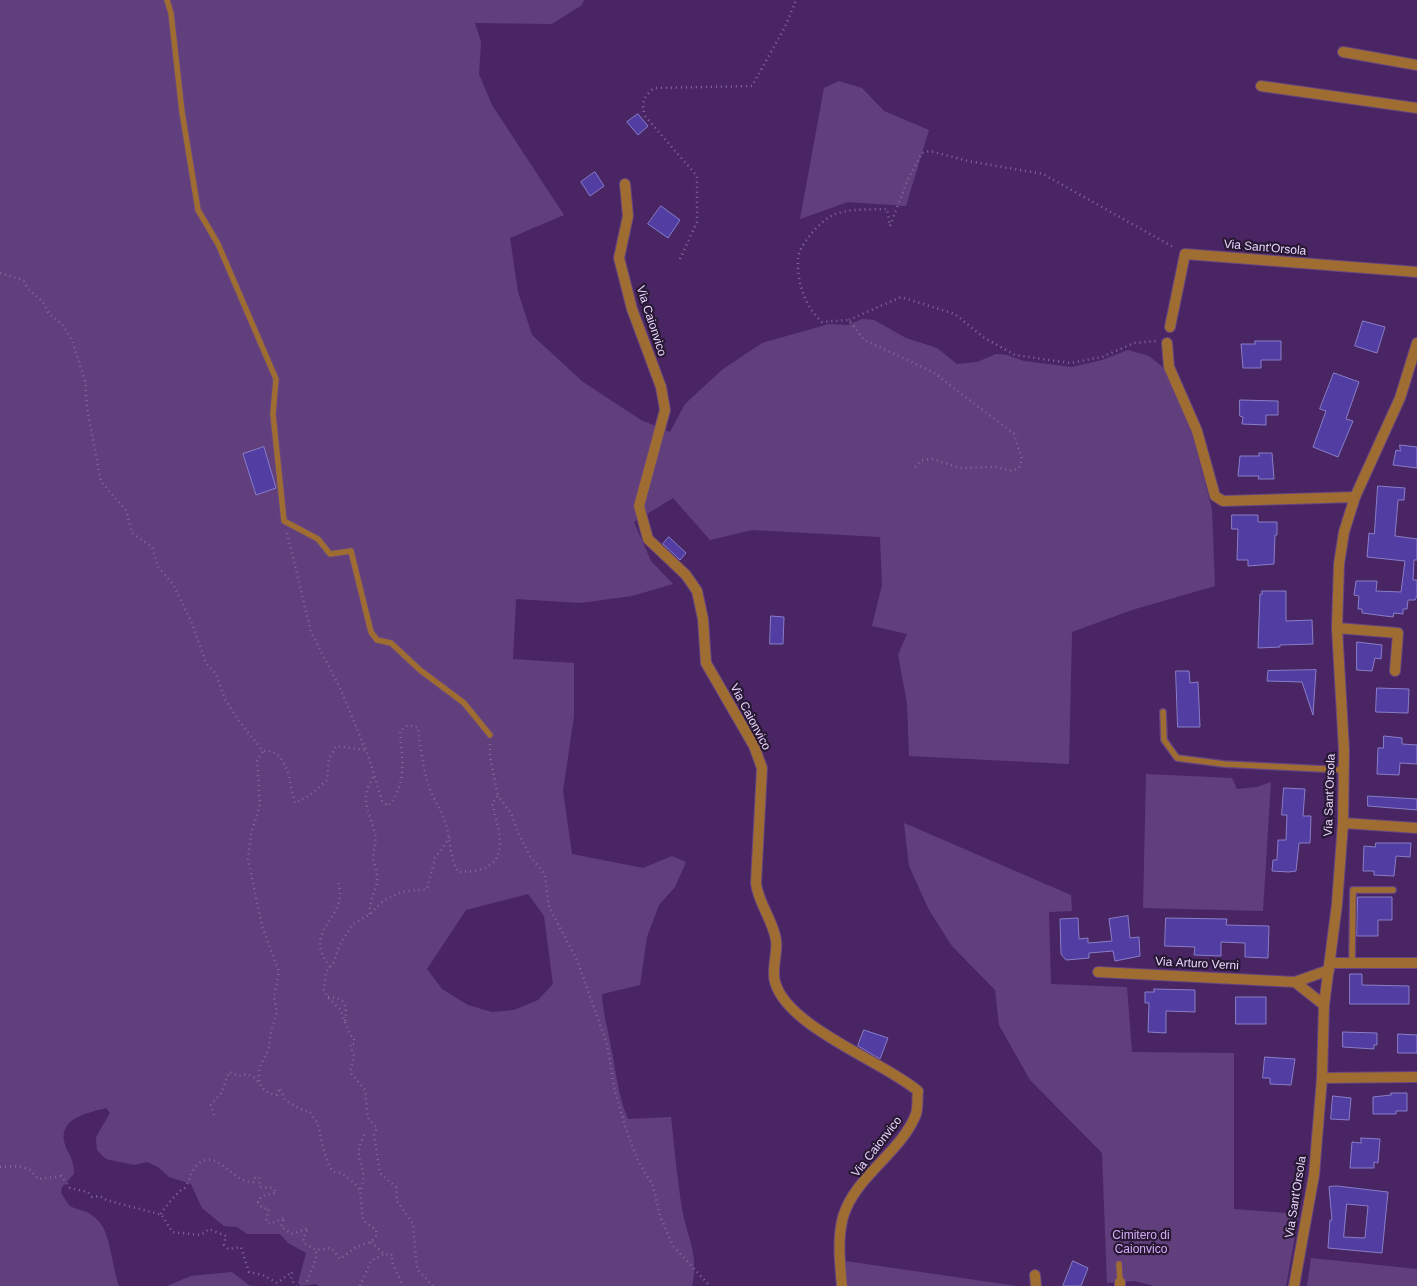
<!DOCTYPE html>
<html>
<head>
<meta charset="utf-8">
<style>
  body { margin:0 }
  canvas { display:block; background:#492564 }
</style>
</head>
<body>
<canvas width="1417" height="1286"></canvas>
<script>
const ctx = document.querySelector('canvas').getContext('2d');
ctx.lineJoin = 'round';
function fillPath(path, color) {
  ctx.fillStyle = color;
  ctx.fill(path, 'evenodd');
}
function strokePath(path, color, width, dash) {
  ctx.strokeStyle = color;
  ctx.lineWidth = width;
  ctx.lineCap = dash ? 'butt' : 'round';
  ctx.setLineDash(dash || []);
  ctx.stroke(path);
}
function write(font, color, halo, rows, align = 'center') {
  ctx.font = font + ' Helvetica,sans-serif';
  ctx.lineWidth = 4.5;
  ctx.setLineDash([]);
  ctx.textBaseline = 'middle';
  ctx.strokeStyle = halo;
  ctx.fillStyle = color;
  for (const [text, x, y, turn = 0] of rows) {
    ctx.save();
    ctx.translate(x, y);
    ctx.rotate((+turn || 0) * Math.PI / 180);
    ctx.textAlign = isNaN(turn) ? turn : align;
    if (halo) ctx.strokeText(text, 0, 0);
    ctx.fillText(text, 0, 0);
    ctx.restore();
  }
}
const green = new Path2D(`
  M0,0H584L582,5L552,24L475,23L481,42L479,74L492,105L564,215L510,238L518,292L532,335L583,382L641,420L670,432L685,404L723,369L762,343L829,324L848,325L862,319L874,320L906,338L937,348L957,364L977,362L996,354L1007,355L1024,361L1072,367L1102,360L1128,350L1149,356L1164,368L1192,435L1212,509L1215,586L1132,610L1072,632L1069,764L909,756L907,703L898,655L907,634L872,626L882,585L880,537L752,530L710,540L673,498L634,522L651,561L673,584L632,596L580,603L516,599L513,659L574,663V716L563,791L572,854L643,868L672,856L686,862L675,887L659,905L647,937L640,985L602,994C603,1014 608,1029 611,1047C616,1072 618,1096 628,1119L671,1117C674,1146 677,1174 681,1203C685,1234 700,1253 692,1286H318L316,1284L301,1286L298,1283L306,1253L288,1243L280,1234H247L237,1227L224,1226L202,1208L191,1184L169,1177L158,1167L147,1162L134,1165L106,1159L97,1150L96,1137L110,1113L106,1108C89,1113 60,1117 64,1141C67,1154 74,1157 74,1174L62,1187L61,1193C64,1197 67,1203 70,1206C81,1212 89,1209 100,1223C110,1234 113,1270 119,1286H0ZM528,894L544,916L553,984L538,1000L514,1010L492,1012L468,1005L442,989L427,969L466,910Z
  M839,81L862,88L884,111L929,130L906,206L848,202L800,219L824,88Z
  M1146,774L1232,778L1237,789L1257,787L1271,782L1263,911L1143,908Z
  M904,823L1071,895L1072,911L1049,912L1051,984L1127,987L1132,1052L1234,1053V1209L1299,1214L1286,1286H1154L1135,1281L1107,1283L1102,1153L1030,1080L999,1025L995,990L952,946L929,910L909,866Z
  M1311,1258L1417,1269V1286H1307Z
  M845,1261L1017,1286H846Z
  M232,1272L250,1286H167L191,1276Z`);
const building = new Path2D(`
  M638,114L648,126L638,135L627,122Z
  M595,172L604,186L590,196L581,182Z
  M661,206L680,220L668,238L648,224Z
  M1363,321L1385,327L1377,353L1355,346Z
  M1255,341H1281V360H1261V368H1243L1241,344H1255Z
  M1334,373L1359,382L1346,419L1353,421L1338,457L1313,447L1326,411L1320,409Z
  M1240,400L1278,401V415H1266V425L1242,424L1243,417L1240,416Z
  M1400,445L1417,447V468L1393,465L1396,450L1400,451Z
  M264,447L276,488L256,495L243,454Z
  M1259,453H1272L1274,479H1258L1259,476H1238L1240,456H1259Z
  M1378,486L1405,488L1404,500H1398L1395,536L1417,539V560H1414L1413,580H1417V596L1415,600H1408L1407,609H1403V614L1394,613L1393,617L1362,613V609H1358L1359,596L1354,595L1356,581H1377L1376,591L1401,592L1405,561L1367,557L1369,533L1374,534Z
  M1232,515H1258V522H1277V535H1275L1274,564L1248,566V560H1237L1238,529H1232Z
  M669,537L686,553L680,560L663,544Z
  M1262,591H1286V621L1312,620L1313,644L1280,645V647L1258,648L1260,594H1262Z
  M771,616L784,617L783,644H770Z
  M1357,642L1382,645L1381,659L1375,658L1372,671L1357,670Z
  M1316,670L1313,715L1302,682L1267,681L1268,671Z
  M1176,671H1189L1190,683L1198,682L1200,727H1178Z
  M1377,688L1409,689L1408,713L1376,712Z
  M1384,736L1402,738V744L1417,745V764L1400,763L1399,775L1377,774L1378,748H1383Z
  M1284,788L1305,789L1303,816H1311L1310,843H1299L1296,871L1289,872L1272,871L1273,860H1277L1278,840H1286L1287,815H1282Z
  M1368,796L1417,799V810L1368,806Z
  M1376,843H1411L1410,857L1396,856L1394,876L1374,875V871H1363L1364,846L1375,847Z
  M1358,897H1392V920H1378V936H1357Z
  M1128,916L1130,938L1139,937L1140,956L1115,961L1113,951L1089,953V958L1066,960L1061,954L1060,919L1078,918L1079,939L1088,938V943L1112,941L1109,919Z
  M1166,918L1227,919L1226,925L1269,926L1268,958L1245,957V943L1221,942V956L1194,955L1195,947L1165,946Z
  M1350,974H1362V985L1409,986V1004H1350Z
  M1154,989L1195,990V1012L1166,1011V1033L1148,1032L1149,1003H1145V992H1154Z
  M1236,997H1266V1024H1236Z
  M864,1030L888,1038L880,1059L858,1046Z
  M1343,1032L1377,1033V1045H1374V1049L1343,1047Z
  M1398,1034L1417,1035V1053H1398Z
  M1265,1057L1295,1059L1291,1085L1270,1084V1078H1263Z
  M1391,1093H1407V1111H1396V1114H1373V1097L1391,1095Z
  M1333,1096L1351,1098L1349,1120L1331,1119Z
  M1361,1138L1380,1139L1378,1163L1374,1162V1168H1350L1352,1142L1361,1143Z
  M1337,1186L1388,1192L1382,1253L1328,1248L1330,1220H1332L1329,1187ZM1347,1204L1368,1206L1365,1238L1344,1237Z
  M1073,1261L1088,1268L1081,1286H1063Z`);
const path = new Path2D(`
  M680,259L697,222V176L645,116C641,103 643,97 654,88L752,86L785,27L796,0
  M0,273L23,280L28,289L43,302L49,314L62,324L72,340L85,381L87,408L101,482L126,510L132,533L152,547L158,567L173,584L191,621L206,663L216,674L225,699L239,721L263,751C289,748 289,785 295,803L309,796L327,780L329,759L336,746L366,750
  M849,320L901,297L955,314L983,337L1015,355L1070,363L1102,357L1134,343L1156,341
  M915,467L922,460L933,459L960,468L995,467L1012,471L1019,468L1022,459L1014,434L933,372L864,340L849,320L822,322C805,307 797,282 798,259C798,246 821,220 833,215C848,208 870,210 887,209L890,226L907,181L922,153L930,151L968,161L1043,174L1175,248
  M287,533L311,632L341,690L369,758L382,801L388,806C408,784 402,759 400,731L408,725L418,728C421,749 423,772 431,792C436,803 442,812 446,824C450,839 450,858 458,872C512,872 502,841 492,803L498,796L511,813L519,835L530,856L545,875L549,907L577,960L607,1044L615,1092L627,1132L638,1161L653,1186L660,1216L673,1246L710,1286
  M490,744V757L498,796
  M370,914C368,900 378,890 377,877C377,870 374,864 373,858C373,850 377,842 375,834C370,810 358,801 374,776
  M330,967C300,929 350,919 338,882
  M328,997C347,997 347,1007 345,1022
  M259,1081V1069L269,1048L271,1031L277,1012L274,996L279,972L262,926L248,859L251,834L260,805L257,760L263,751
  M214,1115L211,1105L222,1092L229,1072L239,1076L247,1074L255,1078L265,1091L274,1095H277L280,1088L285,1100L302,1110L310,1112C312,1116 317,1122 318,1125C321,1136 325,1164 333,1171C336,1173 341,1172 344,1175C349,1179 356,1184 360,1190L363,1220L376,1230L377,1235L371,1242L356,1247L340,1259L331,1248L316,1250L304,1243L303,1239L308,1228L293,1234L281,1227L284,1218
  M0,1167L19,1166L30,1170L38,1179L61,1176L70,1188L88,1192L92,1197L100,1196L106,1200L162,1215L172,1232L201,1235L209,1229L226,1236L224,1245L228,1249L241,1247L249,1272L263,1275L277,1283L292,1272L291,1279L296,1286
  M361,1189C368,1170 357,1164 359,1149C359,1144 363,1138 365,1133
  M161,1214C165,1207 172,1199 178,1193C180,1190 185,1189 186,1186C190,1179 191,1171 197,1165C217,1146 234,1185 254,1182L255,1178L259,1177L260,1187L273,1188L276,1193L262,1196L258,1202L262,1208L269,1209L266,1221L270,1224L284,1218
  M371,1242L384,1254L393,1255C389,1263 400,1276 402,1286
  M307,1281L316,1259V1250
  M360,1286L371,1261L384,1254
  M433,1286L417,1269L413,1224L397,1201L396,1187L380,1173L374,1135L377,1128L368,1118L365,1090L350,1072L354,1056L350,1044H354V1038L350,1035L340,1009L327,997L324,990L326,972L334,962L339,946L353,924L370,914L383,901L401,892L427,889L435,858L450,837`);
const lane = new Path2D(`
  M167,0L171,13L182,112L198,210L218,244L276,379L273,414L284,521L318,539L330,554L351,551L371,632L377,640L391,643L420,670L464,703L490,735
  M1163,712L1164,740L1177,758L1224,764L1344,770
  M1352,963L1353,890H1393
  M1119,1264L1120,1282`);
const street = new Path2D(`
  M1343,52L1417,65
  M1261,86L1417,108
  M625,184L628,216L619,258L632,309L661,387L665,410L639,506L648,539L686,575L697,591L703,619L706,663L754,746L762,768L756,883C758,903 773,920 776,940C778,954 771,969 775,982C787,1027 884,1062 918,1091C917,1099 918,1108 916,1114C901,1153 855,1176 843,1217C837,1239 840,1264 842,1286
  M1170,327L1185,254L1417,272
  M1167,343L1169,367L1197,431L1215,496L1223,501L1355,497
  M1337,628L1398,633L1395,671
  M1343,823L1417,828
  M1330,963H1417
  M1098,972L1295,982L1329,970
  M1295,982L1324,1005
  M1322,1078L1417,1077
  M1035,1275L1036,1286
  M1120,1282V1286
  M1294,1286L1314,1175L1322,1078L1324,1005L1337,904L1343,823L1344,750L1337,628L1339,564L1344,532L1355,497L1400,398L1417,343`);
const streetNames = [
  ["Via Sant'Orsola",1265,248,5],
  ["Via Caionvico",651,321,72],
  ["Via Caionvico",750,717,62],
  ["Via Sant'Orsola",1330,795,-88],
  ["Via Arturo Verni",1197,964,3],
  ["Via Caionvico",877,1147,-52],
  ["Via Sant'Orsola",1296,1197,-81]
];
const parkNames = [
  ["Cimitero di",1141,1236],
  ["Caionvico",1141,1250]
];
fillPath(green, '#613f7d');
fillPath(building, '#523da3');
strokePath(building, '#867ec7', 1);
strokePath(lane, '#664580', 8);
strokePath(street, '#664580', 12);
strokePath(path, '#85689d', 2.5, [1, 4]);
strokePath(lane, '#9f6d32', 5.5);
strokePath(street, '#9f6d32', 10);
write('12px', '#ead7fd', '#281834', streetNames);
write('12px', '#d4adf9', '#281834', parkNames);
</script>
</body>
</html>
